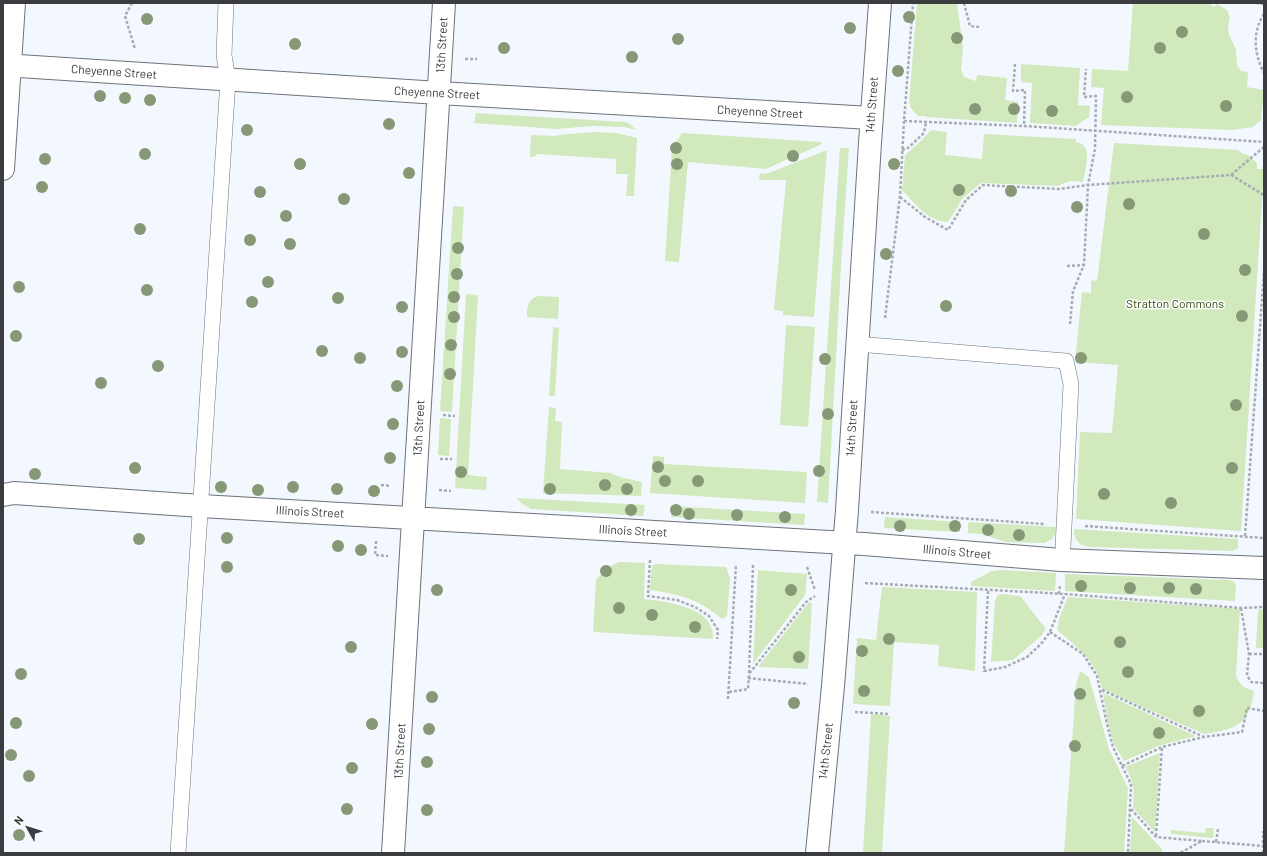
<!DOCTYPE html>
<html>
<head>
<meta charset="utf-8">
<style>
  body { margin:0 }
  #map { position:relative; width:1267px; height:856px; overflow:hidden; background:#f3f8ff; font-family:Barlow,sans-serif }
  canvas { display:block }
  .frame { position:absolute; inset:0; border:4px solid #3a3c40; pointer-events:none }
  .north { position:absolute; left:8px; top:808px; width:40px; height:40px; -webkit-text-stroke:3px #fff; paint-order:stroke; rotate:309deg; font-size:11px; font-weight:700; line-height:16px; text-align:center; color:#3a3c40 }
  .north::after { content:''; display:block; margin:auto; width:14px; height:18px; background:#3a3c40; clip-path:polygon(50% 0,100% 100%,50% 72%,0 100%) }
</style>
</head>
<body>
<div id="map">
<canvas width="1267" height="856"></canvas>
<div class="frame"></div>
<div class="north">N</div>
</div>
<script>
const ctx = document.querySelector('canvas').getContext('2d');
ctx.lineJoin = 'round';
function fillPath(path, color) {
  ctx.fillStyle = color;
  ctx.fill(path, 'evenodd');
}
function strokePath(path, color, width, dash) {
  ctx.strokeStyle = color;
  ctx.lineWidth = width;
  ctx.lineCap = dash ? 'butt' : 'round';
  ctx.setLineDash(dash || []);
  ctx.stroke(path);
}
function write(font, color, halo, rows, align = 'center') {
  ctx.font = font + ' Barlow,sans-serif';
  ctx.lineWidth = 3;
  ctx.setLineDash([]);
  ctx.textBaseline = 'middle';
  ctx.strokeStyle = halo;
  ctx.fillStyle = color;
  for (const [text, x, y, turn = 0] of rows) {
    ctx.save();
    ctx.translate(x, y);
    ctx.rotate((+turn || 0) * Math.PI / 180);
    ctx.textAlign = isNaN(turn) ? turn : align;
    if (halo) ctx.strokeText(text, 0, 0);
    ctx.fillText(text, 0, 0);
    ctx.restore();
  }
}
const green = new Path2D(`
  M917,3H957L963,48L961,69L964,77L976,81L977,75L1007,78L1005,100L1018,102L1017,123L926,117V116H918L910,107V104L909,103Z
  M1133,3H1201L1204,5L1205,3H1209L1214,7L1217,4L1227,10L1230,18L1228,26L1229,35L1236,49L1237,65L1241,71L1248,72L1247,87L1264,90L1261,120L1253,127L1232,130L1101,125L1104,88L1091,87L1092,69L1128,71Z
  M1021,64L1080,68L1078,105L1090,106L1089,117L1076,126L1030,123L1032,83L1021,82Z
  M476,113L625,122L630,124L636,130L625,127L592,126L556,129L474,123Z
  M931,130L947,132L945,155L982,159L984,134L1076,139V142C1094,144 1085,170 1083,182L1070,181L1057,186L981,183L963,198L948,222C928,222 915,203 902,190L905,155L922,140Z
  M594,132L617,133L637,138L634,196H626L628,174H616V159L536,154V156L530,157L531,135L554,136L569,134Z
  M682,133L822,142V144L766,169L688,162L679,262L665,261L672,148Z
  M1114,143L1238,150L1243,154L1248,155L1257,163V169H1264L1241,531L1076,519L1080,432L1112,433L1118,365L1075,362L1082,292L1091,293V280L1097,281Z
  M840,148H849L841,266L828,503L817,502Z
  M827,150L814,317L783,315V311L774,310L786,180H759L760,173L766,174Z
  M453,206L464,207L452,412L440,411Z
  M466,294L478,295L468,475L487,477L486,490L455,488Z
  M539,296L559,297L558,319L527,317C527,307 528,298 539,296Z
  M786,325L815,327L808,427L780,425Z
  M553,327L559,328L555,396H549Z
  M549,407L556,408L555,421L562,422L560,469L611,473L620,477L642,482L641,496L543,493Z
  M440,418L451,419L449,456L438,455Z
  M653,456L664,457V464L807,472L805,503L650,493Z
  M517,498L645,505L643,516L531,509L521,503Z
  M671,506L805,514L804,525L671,517Z
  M885,517L960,522V532L884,528Z
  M968,522L1056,527L1055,534L1052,539L1044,543L1005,542L982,534L968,533Z
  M1074,529L1238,539V548L1233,551L1089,547C1078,545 1074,540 1074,529Z
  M619,562L645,563L644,599C663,601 704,606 711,627C713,630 713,635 713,639L593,632L596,580L608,567Z
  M655,564L726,567L730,578L727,616L722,619C699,599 679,594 650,590L652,566Z
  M758,570L807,574L805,595L753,664Z
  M1001,570L1056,573L1055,591L971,586V582L992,571Z
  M1065,574L1229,580L1233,581L1236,584L1235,601L1065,591Z
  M882,587L977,592L975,671L938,666L939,645L894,642L890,706L853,704L857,638L876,640Z
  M1001,594L1020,596L1046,629L1041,636L1013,660L991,662L995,601L997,596Z
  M1068,597L1240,609L1236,676C1240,686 1245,688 1254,691C1250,724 1235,730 1204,734L1102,689C1096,660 1078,648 1057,630L1060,616Z
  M809,602L812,604L808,669L758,667Z
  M1258,609L1264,610V648H1256Z
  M1080,671L1089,677L1109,749L1128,788L1124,853H1064L1076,685Z
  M1103,693L1196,736L1161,745L1124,761L1114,744L1108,724Z
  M871,714L890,716L882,853H863Z
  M1160,753L1155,832L1133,808C1134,791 1135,782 1125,767Z
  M1132,817L1162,849V853H1130Z
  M1206,828H1214L1213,838L1171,834V830L1205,833Z`);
const path = new Path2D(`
  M132,3L125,16L135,49
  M964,3L970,26L980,27
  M1256,3L1264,4
  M1264,14C1252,32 1254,54 1264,73
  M465,59H477
  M1015,64L1013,91L1025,90L1024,126
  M904,121L1024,126L1264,142
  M902,150L908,148L924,133L926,122
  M1231,175L1264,195
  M900,197L925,217L948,230L966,200L983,185L1059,189L1088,185L1231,175L1264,147
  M1067,266L1084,265
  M885,318L900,196L904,121L913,3
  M1070,324L1073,291L1084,265L1088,185L1095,149L1096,96L1084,97L1086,69
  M443,415L455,416
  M440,459H452
  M381,485L391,486
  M439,490L451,491
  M871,512L1044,524
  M1085,526L1264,538
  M1245,536L1264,271
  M376,541L375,555L388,556
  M650,560L648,596L677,600L695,607L709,616L718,630L717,639
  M753,565L749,674L806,602L815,596
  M807,567L815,590
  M865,583L1065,594L1241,608L1264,607
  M988,591L984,671L1005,667L1027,657L1041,644L1050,632L1065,594
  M1059,594L1060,584
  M1241,608L1249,654L1247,675L1251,682L1264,683
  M1050,632L1083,654L1097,676L1107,724L1113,747L1122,766L1162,747L1204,737L1242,732L1247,708L1264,711
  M1249,654H1264
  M748,678L808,684
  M1102,690L1204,737
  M729,692L748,689L749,674
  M728,699L736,564
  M855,712L890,714
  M1122,766L1131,784L1128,853
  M1131,809L1156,837L1202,841L1180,853
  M1156,836L1162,747
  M1202,841L1264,846
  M1216,842L1218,829
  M1263,853V831`);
const lane = new Path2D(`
  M857,344L1066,361L1071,384L1063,547
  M178,853L228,80L224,55L226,3`);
const street = new Path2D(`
  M3,65L439,93L871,118
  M3,169L14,3
  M3,495L14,493L201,506L864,544L1061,560L1264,568
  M393,853L444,3
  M817,853L833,686L847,510L870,143L880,3`);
const trees = [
  [909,17],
  [147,19],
  [850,28],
  [1182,32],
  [957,38],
  [678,39],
  [295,44],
  [504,48],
  [1160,48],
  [632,57],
  [898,71],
  [100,96],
  [1127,97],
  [125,98],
  [150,100],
  [1226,106],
  [975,109],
  [1014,109],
  [1052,111],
  [389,124],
  [247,130],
  [676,148],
  [145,154],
  [793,156],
  [45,159],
  [300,164],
  [677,164],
  [894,164],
  [409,173],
  [42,187],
  [959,190],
  [1011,191],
  [260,192],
  [344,199],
  [1129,204],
  [1077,207],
  [286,216],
  [140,229],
  [1204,234],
  [250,240],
  [290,244],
  [458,248],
  [886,254],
  [1245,270],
  [457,274],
  [268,282],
  [19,287],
  [147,290],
  [454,297],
  [338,298],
  [252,302],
  [946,306],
  [402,307],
  [1242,316],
  [454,317],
  [16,336],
  [451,345],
  [322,351],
  [402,352],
  [360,358],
  [1081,358],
  [825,359],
  [158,366],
  [450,374],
  [101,383],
  [397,386],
  [1236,405],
  [828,414],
  [393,424],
  [390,458],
  [658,467],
  [135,468],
  [1232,468],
  [819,471],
  [461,472],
  [35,474],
  [665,481],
  [698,481],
  [605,485],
  [221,487],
  [293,487],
  [337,489],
  [550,489],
  [627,489],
  [258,490],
  [374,491],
  [1104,494],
  [1171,503],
  [631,510],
  [676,510],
  [689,514],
  [737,515],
  [785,517],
  [900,526],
  [955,526],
  [988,530],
  [1019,535],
  [227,538],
  [139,539],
  [338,546],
  [361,550],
  [227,567],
  [606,571],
  [1081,586],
  [1130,588],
  [1169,588],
  [1196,589],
  [437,590],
  [791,590],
  [619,608],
  [652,615],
  [695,627],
  [889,639],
  [1120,642],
  [351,647],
  [862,651],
  [799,657],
  [1128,672],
  [21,674],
  [864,691],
  [1080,694],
  [432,697],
  [794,703],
  [1199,711],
  [16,723],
  [372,724],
  [429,729],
  [1159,733],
  [1075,746],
  [11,755],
  [427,762],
  [352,768],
  [29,776],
  [347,809],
  [427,810],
  [19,835]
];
const streetNames = [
  ["13th Street",442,45,-87],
  ["Cheyenne Street",114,72,4],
  ["Cheyenne Street",437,93,3],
  ["14th Street",872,105,-86],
  ["Cheyenne Street",760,112,3],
  ["13th Street",419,428,-87],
  ["14th Street",852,428,-87],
  ["Illinois Street",310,512,3],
  ["Illinois Street",633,531,3],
  ["Illinois Street",957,552,5],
  ["13th Street",400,751,-87],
  ["14th Street",826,751,-84]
];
const parkNames = [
  ["Stratton Commons",1175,304]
];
fillPath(green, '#d1e9bc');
strokePath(lane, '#6d737a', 16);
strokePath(street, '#6d737a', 24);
strokePath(path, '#a8acb2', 2.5, [3, 2]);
strokePath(lane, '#fff', 15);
strokePath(street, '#fff', 22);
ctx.fillStyle = '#869876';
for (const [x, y] of trees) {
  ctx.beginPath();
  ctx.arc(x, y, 6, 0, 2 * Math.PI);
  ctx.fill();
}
write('12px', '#3a3c40', '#fff', streetNames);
write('12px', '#2c4906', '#fff', parkNames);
</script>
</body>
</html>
